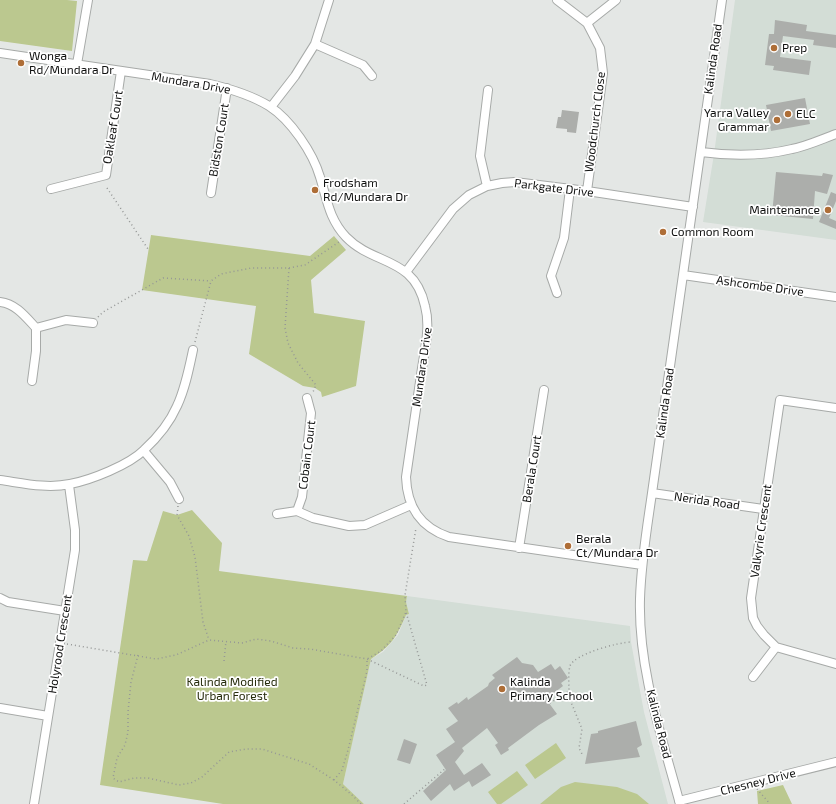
<!DOCTYPE html>
<html>
<head>
<meta charset="utf-8">
<style>
  body { margin:0 }
  canvas { display:block; background:#e4e7e5 }
</style>
</head>
<body>
<canvas width="836" height="804"></canvas>
<script>
const ctx = document.querySelector('canvas').getContext('2d');
ctx.lineJoin = 'round';
function fillPath(path, color) {
  ctx.fillStyle = color;
  ctx.fill(path, 'evenodd');
}
function strokePath(path, color, width, dash) {
  ctx.strokeStyle = color;
  ctx.lineWidth = width;
  ctx.lineCap = dash ? 'butt' : 'round';
  ctx.setLineDash(dash || []);
  ctx.stroke(path);
}
function write(font, color, halo, rows, align = 'center') {
  ctx.font = font + ' "Exo 2",sans-serif';
  ctx.lineWidth = 3.5;
  ctx.setLineDash([]);
  ctx.textBaseline = 'middle';
  ctx.strokeStyle = halo;
  ctx.fillStyle = color;
  for (const [text, x, y, turn = 0] of rows) {
    ctx.save();
    ctx.translate(x, y);
    ctx.rotate((+turn || 0) * Math.PI / 180);
    ctx.textAlign = isNaN(turn) ? turn : align;
    if (halo) ctx.strokeText(text, 0, 0);
    ctx.fillText(text, 0, 0);
    ctx.restore();
  }
}
const built = new Path2D(`
  M735,0H836V240L703,222L714,154Z
  M407,596L630,626L631,642L644,712L668,804H364L343,784L371,659L383,652L398,635L406,615L409,614L406,602Z`);
const green = new Path2D(`
  M0,0H67L77,1L72,51L0,41Z
  M151,235L310,256L334,236L346,250L311,280L314,313L365,321L356,386L322,397L321,392L315,388L303,386L249,354L256,306L142,290Z
  M192,510L222,543L219,571L407,596L406,602L409,614L406,615C396,638 392,645 371,659L343,784L364,804H223L100,785L133,560L147,561L163,511L177,515Z
  M556,743L566,758L535,779L525,765Z
  M517,771L528,785L501,804H497L488,792Z
  M575,782L617,787L637,794L649,804H540L561,787Z
  M783,785L792,804H758L757,791Z`);
const building = new Path2D(`
  M775,20L807,25L806,31L836,35V48L813,45L814,40L783,36L780,57L811,61L809,75L773,70L774,66L765,65L769,34H774Z
  M805,98L810,124L771,131L766,105Z
  M562,110L579,112L576,133L567,132V129L556,128L558,117H561Z
  M776,172L822,176L823,173L833,175L827,194L815,191L813,219L772,215Z
  M831,192L836,194V201L829,218L836,221V229L819,222Z
  M517,657L522,663L533,665L538,672L551,664L555,670L560,666L568,678L561,683L563,686L546,699L557,714L539,725L508,748L509,750L501,755L495,745L498,743L487,728L462,748L464,751L455,762L464,775L482,763L491,775L472,787L469,781L454,791L450,784L431,801L423,791L446,770L436,755L455,742L446,729L458,721L448,708L457,702L458,704L467,697L468,700L488,686L489,683L495,678L492,675Z
  M636,721L642,745L637,748L640,757L585,764L591,734L598,733V731Z
  M404,739L417,744L410,764L397,760Z`);
const path = new Path2D(`
  M107,188L148,249
  M289,268L305,265L339,242
  M98,317L103,312L163,278L211,281
  M195,342L211,281L221,274L251,268H289L285,328L288,343L298,363L316,385L313,392
  M178,506L177,515L189,536L195,557L203,622L209,640
  M67,644L156,659L176,655L209,640L242,643L256,639L271,641L293,648L310,649L367,659L424,686L427,685L406,612
  M138,655L131,682L128,712V732L125,745L117,758L113,778L119,782L134,778H148L179,785L191,783L202,777L229,752L246,749H262L309,764L334,780
  M224,661L226,641
  M569,692L571,702L582,729L579,748L583,756
  M550,703L569,691C569,683 568,673 570,666C574,654 619,642 632,642
  M757,789L770,804
  M361,804L352,795L334,780L342,770L348,750L367,671V659L381,651L396,635L406,612L405,595L416,528
  M404,804L446,768`);
const minor = new Path2D(`
  M557,0L587,23L600,48L603,73L587,191
  M587,23L616,0
  M315,44L363,65L372,76
  M0,53L210,84C231,89 251,95 269,106C291,120 313,153 320,177C327,199 329,219 346,237C374,266 414,256 425,306C431,328 424,352 421,375C416,409 411,443 406,477C407,507 420,527 449,537L642,565
  M77,64L88,0
  M271,107L295,76L315,44L329,0
  M701,152C731,156 763,156 792,149C807,146 822,139 836,134
  M487,186L480,156L488,90
  M51,189L106,175L121,71
  M211,193L227,88
  M406,272L453,209L469,195L487,186L502,183L515,182L587,191L693,207
  M683,275L836,297
  M557,293L551,276L564,238L570,189
  M0,302C16,304 25,316 36,328V351L32,381
  M36,328L66,320L93,323
  M836,408L780,400L751,598L753,618L757,626L764,635L776,647L836,664
  M144,451L170,482L179,499
  M0,480C22,483 47,489 70,484C91,480 129,465 144,450C157,438 170,422 177,406C185,389 189,369 193,350
  M652,493L763,509
  M297,511L302,497L311,413L307,398
  M277,514L297,511L313,518L349,526L365,525L411,505
  M519,548L544,390
  M0,598L8,602L65,611
  M753,677L776,647
  M0,708L48,716
  M679,801L836,762
  M34,804L75,550V530L69,485
  M680,804C662,737 638,669 640,599C641,563 647,528 652,493L722,0`);
const markers = [
  [774,48,4,"#ae6e37"],
  [21,63,4,"#ae6e37"],
  [788,114,4,"#ae6e37"],
  [777,120,4,"#ae6e37"],
  [315,190,4,"#ae6e37"],
  [828,210,4,"#ae6e37"],
  [663,232,4,"#ae6e37"],
  [568,546,4,"#ae6e37"],
  [502,689,4,"#ae6e37"]
];
const poiNames = [
  ["Prep",782,48],
  ["Wonga",29,56],
  ["Rd/Mundara Dr",29,70],
  ["Yarra Valley",769,113,"right"],
  ["Grammar",769,127,"right"],
  ["ELC",796,114],
  ["Frodsham",323,183],
  ["Rd/Mundara Dr",323,197],
  ["Maintenance",820,210,"right"],
  ["Common Room",671,232],
  ["Berala",576,539],
  ["Ct/Mundara Dr",576,553],
  ["Kalinda",510,682],
  ["Primary School",510,696]
];
const streetNames = [
  ["Kalinda Road",713,59,-82],
  ["Mundara Drive",191,83,10],
  ["Woodchurch Close",595,122,-83],
  ["Oakleaf Court",113,127,-81],
  ["Bidston Court",219,140,-81],
  ["Parkgate Drive",554,188,7],
  ["Ashcombe Drive",760,286,8],
  ["Mundara Drive",422,367,-82],
  ["Kalinda Road",665,403,-82],
  ["Cobain Court",307,455,-83],
  ["Berala Court",532,469,-81],
  ["Nerida Road",707,501,8],
  ["Valkyrie Crescent",761,531,-82],
  ["Holyrood Crescent",60,644,-81],
  ["Kalinda Road",659,724,76],
  ["Chesney Drive",758,782,-14]
];
const parkNames = [
  ["Kalinda Modified",232,682],
  ["Urban Forest",232,696]
];
fillPath(built, '#d3ddd6');
fillPath(green, '#bbc88f');
fillPath(building, '#acaeab');
strokePath(minor, '#a7aaa8', 10);
strokePath(path, '#959796', 1.5, [1, 3]);
strokePath(minor, '#fff', 8);
for (const [x, y, r, color] of markers) {
  const dot = new Path2D();
  dot.arc(x, y, r, 0, 2 * Math.PI);
  ctx.fillStyle = color;
  ctx.fill(dot);
  strokePath(dot, '#fff', 1.5);
}
write('12px', '#101110', '#fff', poiNames, 'left');
write('12px', '#101110', '#fff', streetNames);
write('12px', '#272c0c', '#fff', parkNames);
</script>
</body>
</html>
